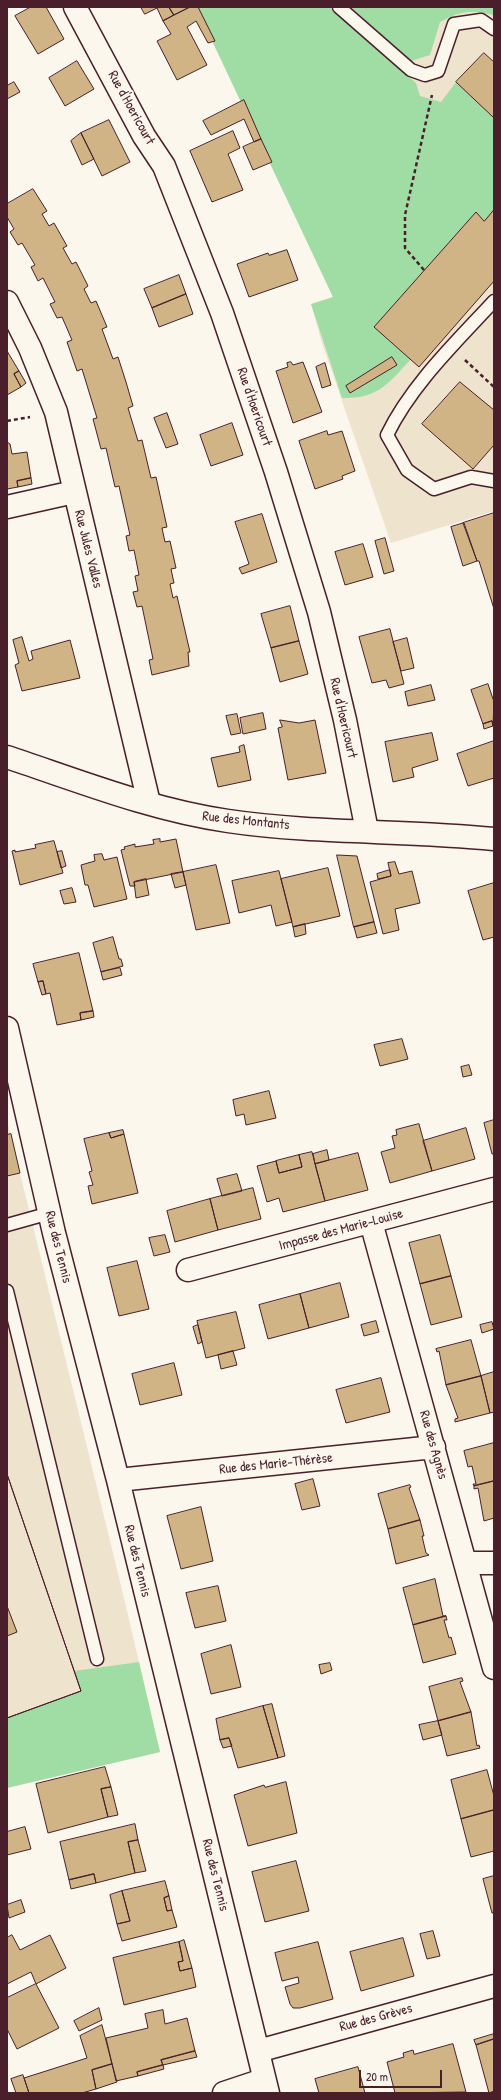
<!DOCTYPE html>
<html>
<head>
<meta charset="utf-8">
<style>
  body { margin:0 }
  #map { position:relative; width:501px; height:2100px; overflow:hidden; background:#fbf7ec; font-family:"Patrick Hand",sans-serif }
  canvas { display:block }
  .frame { position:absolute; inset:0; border:8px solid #4a1f2b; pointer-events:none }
  .scale { position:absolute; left:359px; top:2070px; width:83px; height:18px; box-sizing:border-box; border:2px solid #4a1f2b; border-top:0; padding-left:5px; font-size:12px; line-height:14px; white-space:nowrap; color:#4a1f2b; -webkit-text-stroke:3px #fbf7ec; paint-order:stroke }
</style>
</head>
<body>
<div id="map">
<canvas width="501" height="2100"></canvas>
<div class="frame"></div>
<div class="scale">20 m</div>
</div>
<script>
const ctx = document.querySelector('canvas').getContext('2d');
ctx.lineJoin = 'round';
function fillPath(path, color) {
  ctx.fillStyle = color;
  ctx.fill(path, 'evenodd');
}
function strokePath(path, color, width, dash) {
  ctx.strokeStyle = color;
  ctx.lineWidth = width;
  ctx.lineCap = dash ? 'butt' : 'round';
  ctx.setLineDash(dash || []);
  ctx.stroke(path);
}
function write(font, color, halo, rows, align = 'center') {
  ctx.font = font + ' "Patrick Hand",sans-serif';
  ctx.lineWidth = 3.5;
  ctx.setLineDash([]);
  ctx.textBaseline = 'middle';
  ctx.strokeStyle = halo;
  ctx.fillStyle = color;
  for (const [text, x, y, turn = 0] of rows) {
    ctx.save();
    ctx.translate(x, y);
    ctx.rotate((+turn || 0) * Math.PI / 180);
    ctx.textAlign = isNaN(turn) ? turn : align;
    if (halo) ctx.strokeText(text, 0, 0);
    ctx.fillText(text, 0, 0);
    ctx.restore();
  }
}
const built = new Path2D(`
  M199,7H494V511L391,543L321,340L311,304L333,297Z
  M7,1120L124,1598L160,1752L7,1788Z`);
const green = new Path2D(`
  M196,7H329L416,83L420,96L441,102L456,82L494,118V210L484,221L476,212L374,327L411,359C389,383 378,399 342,398L311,304L333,297Z
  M351,7H494V15C471,9 460,11 440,22L430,55L411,61Z
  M139,1662L160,1752L7,1788V1718L81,1691L74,1671Z`);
const building = new Path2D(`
  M31,7H46L64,39L38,54L15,16Z
  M141,7H159L145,14Z
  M159,7H169L174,15L163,21L157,8Z
  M169,7H190L174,15Z
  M190,7H198L215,41L208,43L196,21L187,27L207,65L177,80L157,41L171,34L163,21Z
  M484,53L494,62V118L456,82Z
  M77,61L94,89L65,106L49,78Z
  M14,82L20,92L7,99V86Z
  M244,100L261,139L254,142L244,119L211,135L203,121Z
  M109,120L130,162L102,176L81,133Z
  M233,131L240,148L228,154L243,190L212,202L190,151Z
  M81,133L94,159L82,165L71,141Z
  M261,139L272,162L253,170L243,147Z
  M33,189L47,211L42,214L49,226L54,223L67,246L63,248L72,264L76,262L88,286L84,289L91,303L96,301L107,327L102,329L113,359L118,357L126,382L133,406L128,408L138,441L142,440L151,478L156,477L167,527L162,528L165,542L170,541L176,568L171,569L174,583L170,584L173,598L177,596L190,652H188L189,666L152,675L149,660L153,659L142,606L137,607L133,592L138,591L135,576L139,575L134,550L129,551L126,536L130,535L119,486L115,487L106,448L101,449L93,419L97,418L82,369L77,371L67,342L72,340L62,317L57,318L50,304L55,302L43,278L38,281L31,267L35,265L22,243L18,245L10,232L14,229L7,217V204Z
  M494,210V281L419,367L374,327L476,212L484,221Z
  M287,250L298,280L249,297L237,264L268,253L269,255Z
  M179,275L186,294L152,308L144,289Z
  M186,294L193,314L159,327L152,308Z
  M7,351L19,371L14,374L21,387L7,395Z
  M392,357L397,365L350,393L346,386Z
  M291,362L293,365L303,362L322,412L293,423L276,371L288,367L287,363Z
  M325,363L331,385L322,388L316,367Z
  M19,371L26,383L21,387L14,374Z
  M460,382L494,410V445L473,469L422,424Z
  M167,413L178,444L166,448L154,418Z
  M232,423L243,455L211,466L200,435Z
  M327,431L328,435L342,431L355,471L342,476L343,479L315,489L299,441Z
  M7,442L10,444L12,454L27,452L31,478L17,481L18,487L7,489Z
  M31,478L32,484L18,487L17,481Z
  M494,513V609L479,561H477L463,523Z
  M262,514L277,562L242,574L239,568L249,564L235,522Z
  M464,523L477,561L463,566L451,527Z
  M385,538L394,571L384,574L375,541Z
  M363,544L373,577L345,585L335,552Z
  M290,606L299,641L271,648L261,614Z
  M390,629L404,684L389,688L386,680L372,683L359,637Z
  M22,637L29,661L33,659L31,651L70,640L80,678L22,691L15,665L19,663L13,640Z
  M407,638L414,668L401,671L393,642Z
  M299,641L308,674L280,682L271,648Z
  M488,684L494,702L493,726L492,721L483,724L471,690Z
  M431,685L435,700L408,706L405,692Z
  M263,713L266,729L243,734L240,718Z
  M237,714L241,733L231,735L226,716Z
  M280,720L299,723L315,720L326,773L288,780L278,728L282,727Z
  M492,721L493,726L484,729L483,724Z
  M432,733L438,760L412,768L414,777L393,782L385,742Z
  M494,741V778L468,786L457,754Z
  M244,745L251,780L218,787L211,758L240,752L239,747Z
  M160,839V842L176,839L183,872L134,882L135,886H130L121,850L125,849L124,847L135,844V847L154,844L153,840Z
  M54,841L63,873L20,885L12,851L15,850V852L36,848L35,845Z
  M62,851L66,866L61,868L57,852Z
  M102,854L104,860L117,857L127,899L94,907L88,885H85L81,865L95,861L94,855Z
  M337,855L357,856L374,922L354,927Z
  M395,862L399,874L412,871L420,903L395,909L399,930L383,934L370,882L391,876L388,863Z
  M216,865L230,923L196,930L183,872Z
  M328,868L340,916L293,927L281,879Z
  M390,870L391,876L378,879L377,874Z
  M279,871L292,922L276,926L271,905L239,913L232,881Z
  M183,872L186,885L175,888L171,874Z
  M146,879L149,895L136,898L134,882Z
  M494,883V937L483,940L468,891Z
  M72,888L76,902L64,904L60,891Z
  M374,922L377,933L357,938L354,927Z
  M305,924L306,934L295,937L293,927Z
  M113,937L119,959H121L123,966L101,972L93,943Z
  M79,953L93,1011L80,1013L81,1020L57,1025L50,993L46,994L43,981L38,982L33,964Z
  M120,968L122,975L103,980L101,972Z
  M43,981L46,994L42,995L38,982Z
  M93,1011L94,1017L81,1020L80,1013Z
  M402,1039L408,1059L380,1066L374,1045Z
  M469,1065L472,1075L463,1077L461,1067Z
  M269,1091L276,1118L246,1125L244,1114L236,1116L233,1100Z
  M494,1120V1154H492L484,1123Z
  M419,1124L432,1171L390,1183L381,1152L395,1148L392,1136L397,1135L396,1130Z
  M466,1128L475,1159L432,1171L423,1141Z
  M123,1130L124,1134L111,1138L109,1133Z
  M109,1133L111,1138L124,1134L138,1193L92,1204L88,1186L93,1185L89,1172L92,1171L84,1139Z
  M11,1134L20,1173L7,1176V1135Z
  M327,1150L329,1160L315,1164L313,1154Z
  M312,1152L325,1201L283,1212L279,1198L267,1202L257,1166L276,1161L279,1173L302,1167L299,1155Z
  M358,1153L368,1190L325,1201L315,1164Z
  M299,1155L302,1167L279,1173L276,1161Z
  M237,1174L242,1191L222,1196L217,1179Z
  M253,1188L261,1219L218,1230L210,1199Z
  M210,1199L218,1230L175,1242L167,1211Z
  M165,1235L170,1252L154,1256L149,1238Z
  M440,1235L451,1276L420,1284L409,1243Z
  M137,1261L149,1309L119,1316L107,1268Z
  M451,1276L462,1317L431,1325L420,1284Z
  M340,1283L349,1317L309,1328L300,1294Z
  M300,1294L309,1328L268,1339L259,1305Z
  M236,1312L245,1348L206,1358L197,1321Z
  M376,1321L379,1332L364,1336L361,1325Z
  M492,1322L494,1329L482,1333L480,1325Z
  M198,1325L202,1342L198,1344L193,1327Z
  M471,1340L481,1376L446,1385L439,1351L437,1352L436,1349Z
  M233,1351L237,1365L221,1369L218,1355Z
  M174,1363L182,1395L140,1405L132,1374Z
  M494,1372V1412L490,1413L481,1376Z
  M481,1376L490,1413L455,1422V1419L458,1418L446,1385Z
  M381,1378L390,1412L346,1423L336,1390Z
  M494,1443V1481L474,1486L473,1484H476L472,1466L468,1467L464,1451Z
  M7,1474L81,1691L7,1718V1636L17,1632L7,1606Z
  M7,1474L81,1691L7,1718Z
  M313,1479L320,1506L302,1510L295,1484Z
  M494,1481V1518L484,1521L478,1488L474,1489V1486Z
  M410,1485L411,1487L409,1488L420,1520L388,1529L378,1494Z
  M201,1507L213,1561L181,1569L167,1516Z
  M420,1520L424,1536H422L426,1553L429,1555L396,1564L388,1529Z
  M435,1579L443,1616H446L413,1625L403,1588Z
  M218,1586L226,1621L195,1628L186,1593Z
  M446,1616L447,1620H444L449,1638L451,1637L456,1654L423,1663L413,1625Z
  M231,1645L241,1687L211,1694L201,1654Z
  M330,1663L332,1670L321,1674L319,1665Z
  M462,1678L463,1681L460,1682L471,1712L438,1721L429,1687Z
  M272,1704L285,1756L278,1758L263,1706Z
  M263,1706L278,1758L238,1768L229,1738L220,1740L216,1719Z
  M471,1712L477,1746L479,1745L480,1748L447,1756L438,1721Z
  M438,1721L442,1735L423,1740L419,1725Z
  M229,1738L232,1746L223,1748L220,1740Z
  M105,1767L111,1787L101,1789L108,1817L48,1833L36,1784Z
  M487,1770L494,1796V1810L461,1819L451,1780Z
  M286,1782L297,1833L248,1846L234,1795L264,1785L265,1787Z
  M111,1787L118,1815L108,1817L101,1789Z
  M494,1810V1851L471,1857L461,1819Z
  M135,1824L138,1840L128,1842L135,1873L96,1883L94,1874L69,1880L60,1842Z
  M25,1827L31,1849L7,1855V1832Z
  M138,1840L146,1871L135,1873L128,1842Z
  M296,1861L309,1911L265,1922L252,1872Z
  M94,1874L96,1883L71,1889L69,1880Z
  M494,1876V1913H492L483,1879Z
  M165,1881L169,1896L164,1898L167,1911L172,1910L177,1927L122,1941L117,1924L130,1921L122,1891Z
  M122,1891L130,1921L117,1924L110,1895Z
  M169,1896L172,1910L167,1911L164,1898Z
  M21,1900L25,1912L9,1918L7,1905Z
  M433,1931L440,1956L427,1959L420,1934Z
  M12,1935L20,1950L50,1935L66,1968L36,1984L31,1972L7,1984V1938Z
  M403,1938L414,1976L361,1991L350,1952Z
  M184,1940L192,1968L180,1971L178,1962L183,1961L179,1942Z
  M179,1942L183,1961L178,1962L180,1971L192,1968L196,1987L124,2005L113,1958Z
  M318,1942L333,1999L300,2008H293L290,2004L285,1987L299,1983L298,1977L282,1981L275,1953Z
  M36,1984L59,2028L17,2049L7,2029V1998Z
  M99,2008L102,2020L79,2031L74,2021Z
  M163,2010L165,2024L187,2018L195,2051L161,2060L163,2065L137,2072L138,2076L116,2081L106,2038L148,2028L145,2014Z
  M102,2025L112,2064L92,2070L96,2089L82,2093H29L24,2078L87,2058L80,2036Z
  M494,2034V2039L476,2045L474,2040Z
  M494,2039V2091L489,2093L476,2045Z
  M453,2044L466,2092L395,2093L387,2062L404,2057L403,2053L413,2050L414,2054Z
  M195,2051L197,2057L163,2065L161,2060Z
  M112,2064L117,2082L96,2089L92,2070Z
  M163,2065L164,2069L138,2076L137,2072Z
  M358,2067L365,2093H319L315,2079Z
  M23,2075L29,2093H16L11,2079Z`);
const path = new Path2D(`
  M424,270L405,248V215L432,95
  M465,360L494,387
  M7,421L30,417`);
const lane = new Path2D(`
  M339,7L411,70L425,75L438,71L454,24L481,20L494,29
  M494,301C457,341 411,385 387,435L407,470L434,489L471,477L494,481
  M7,1225L50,1213
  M7,1291L97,1659`);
const street = new Path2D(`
  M75,7L144,136L164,166L222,313L276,472L319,612L345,720L367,831
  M7,302L30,348L56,412L149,803
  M7,507L74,492
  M7,1028L54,1233L118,1480L268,2093
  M371,1222L494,1668
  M188,1270L494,1189
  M118,1480L434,1447
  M466,1563H494
  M258,2051L494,1986
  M224,2093L263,2080`);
const secondary = new Path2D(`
  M7,757C79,781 152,810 228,821C316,834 406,830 494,839`);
const streetNames = [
  ["Rue d'Hoericourt",131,108,61],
  ["Rue d'Hoericourt",254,407,71],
  ["Rue Jules Valles",88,549,76],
  ["Rue d'Hoericourt",343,718,77],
  ["Rue des Montants",246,821,6],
  ["Impasse des Marie-Louise",341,1230,-15],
  ["Rue des Tennis",58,1247,76],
  ["Rue des Agnès",433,1445,74],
  ["Rue des Marie-Thérèse",276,1464,-6],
  ["Rue des Tennis",137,1561,76],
  ["Rue des Tennis",215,1875,76],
  ["Rue des Grèves",376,2018,-15]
];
fillPath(built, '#eee3cd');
fillPath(green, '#a0dda5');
fillPath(building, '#d0b485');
strokePath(building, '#4a1f2b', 1);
strokePath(lane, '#4a1f2b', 15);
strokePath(street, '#4a1f2b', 25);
strokePath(secondary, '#4a1f2b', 25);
strokePath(path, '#4a1f2b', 2.5, [4, 3]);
strokePath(lane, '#fbf7ec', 12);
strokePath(street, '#fbf7ec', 22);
strokePath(secondary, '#fbf7ec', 22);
write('14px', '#4a1f2b', '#fbf7ec', streetNames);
</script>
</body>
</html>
